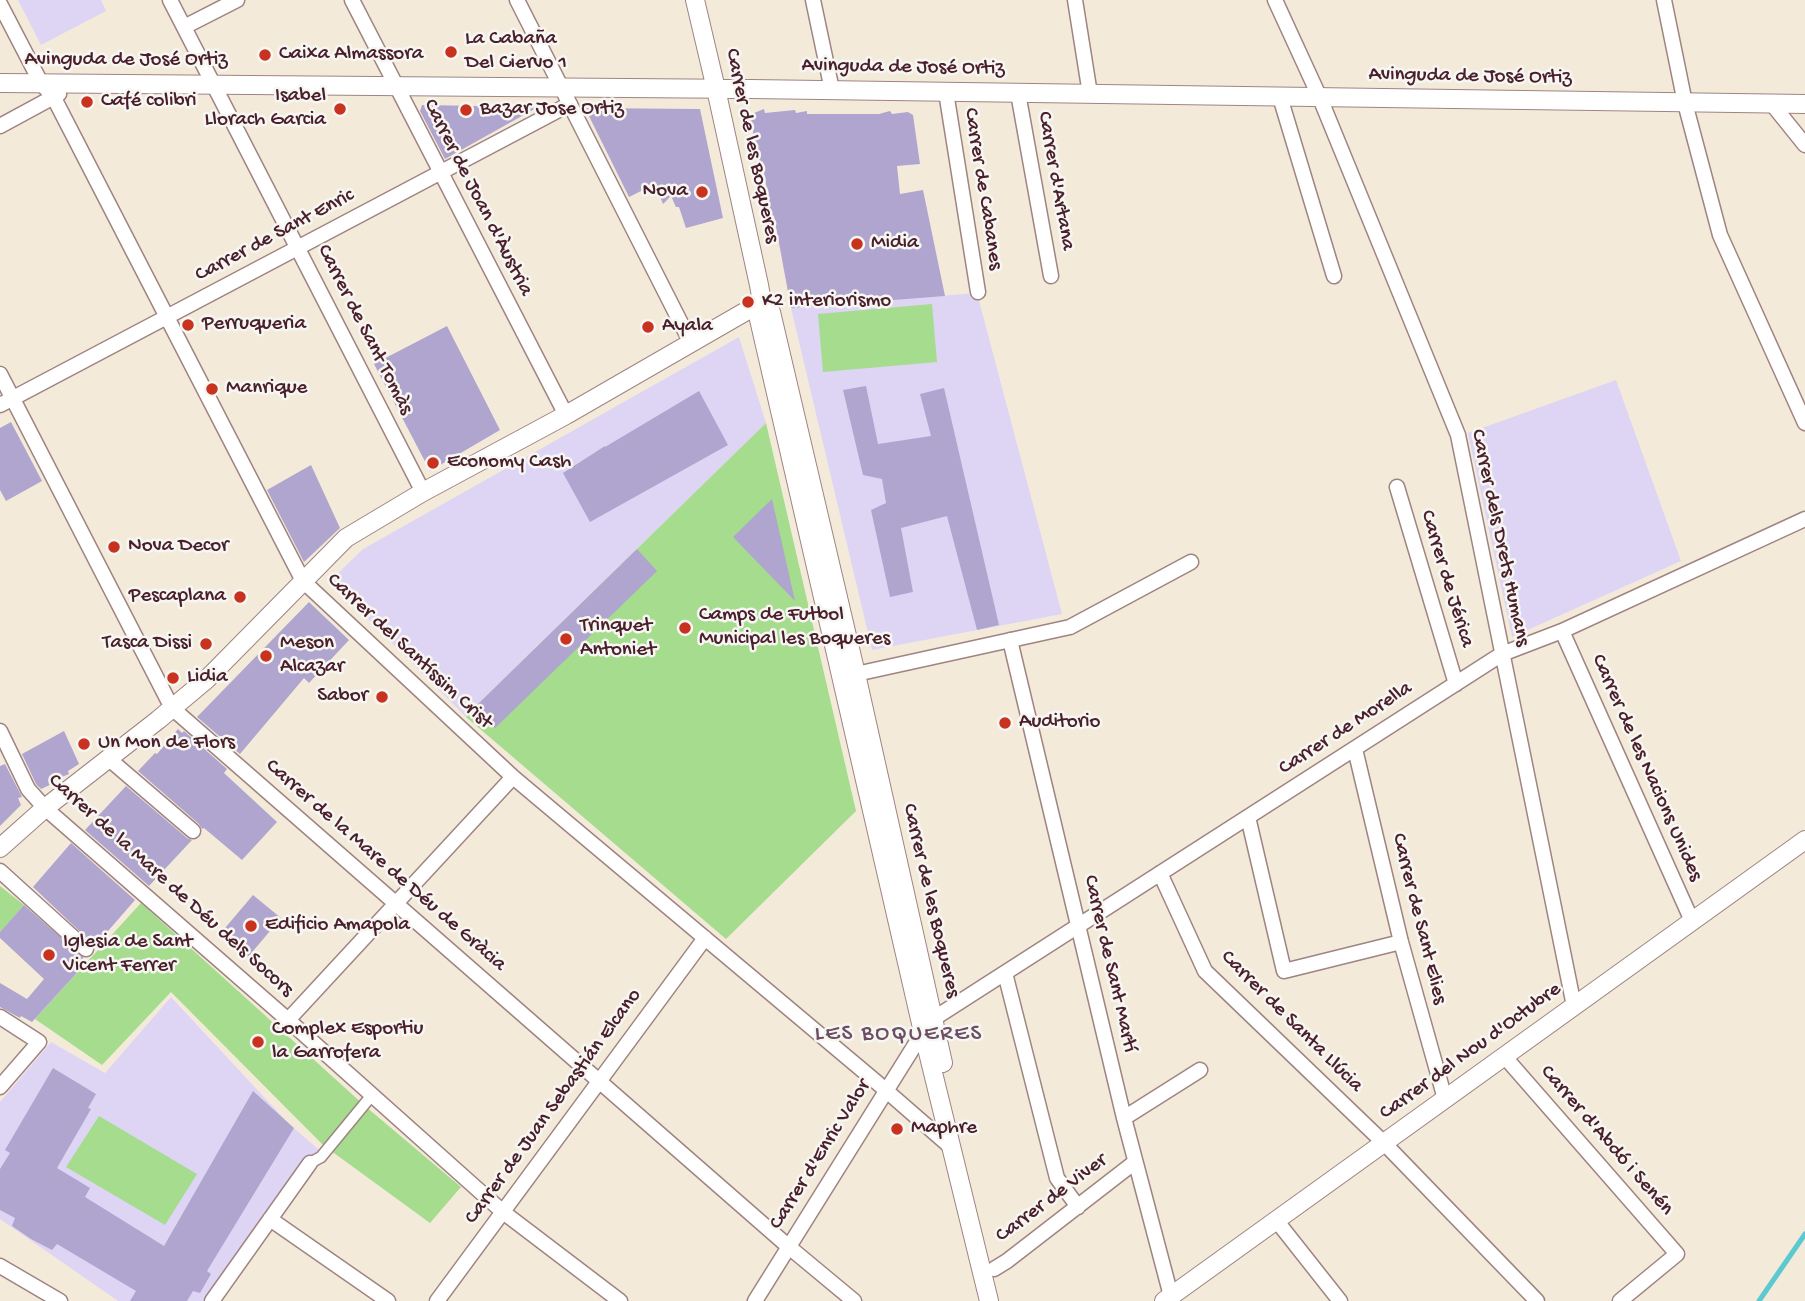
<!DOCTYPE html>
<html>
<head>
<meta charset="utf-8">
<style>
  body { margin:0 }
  canvas { display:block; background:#f4eada }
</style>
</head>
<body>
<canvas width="1805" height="1301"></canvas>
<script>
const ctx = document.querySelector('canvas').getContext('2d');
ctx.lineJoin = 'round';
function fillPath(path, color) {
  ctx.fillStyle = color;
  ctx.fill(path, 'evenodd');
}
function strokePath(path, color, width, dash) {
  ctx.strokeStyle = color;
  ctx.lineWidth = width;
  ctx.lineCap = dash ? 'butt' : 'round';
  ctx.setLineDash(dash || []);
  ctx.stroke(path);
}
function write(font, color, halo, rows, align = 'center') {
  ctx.font = font + ' "Gochi Hand",sans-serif';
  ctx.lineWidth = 5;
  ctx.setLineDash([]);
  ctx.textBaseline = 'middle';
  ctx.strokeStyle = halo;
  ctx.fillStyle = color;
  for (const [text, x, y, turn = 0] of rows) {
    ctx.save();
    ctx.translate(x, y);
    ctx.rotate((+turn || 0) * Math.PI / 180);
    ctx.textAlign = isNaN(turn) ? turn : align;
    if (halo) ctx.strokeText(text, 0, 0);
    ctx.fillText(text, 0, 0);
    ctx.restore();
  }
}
const built = new Path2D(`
  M18,0H101L106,11L41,45Z
  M977,293L1062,614L872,650L791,308Z
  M739,337L766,423L475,707L466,717L330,581L363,549Z
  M1616,380L1681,561L1512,637L1468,433Z
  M171,997L289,1124L325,1155L221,1301H118L0,1219V1102L51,1042L105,1073Z`);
const green = new Path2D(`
  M932,304L937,362L823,372L818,314Z
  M766,423L856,811L726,939L466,717L475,707Z
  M0,886L24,905L0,932Z
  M141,903L365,1106L461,1187L430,1223L323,1145L171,992L102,1065L35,1019Z
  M99,1116L197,1174L165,1225L66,1167Z`);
const stream = new Path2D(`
  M1759,1301L1805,1234`);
const building = new Path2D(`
  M422,105L538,107L445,159L420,111Z
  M585,108L700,109L723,218L686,228L679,207H676L671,196L663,204L655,184L629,197Z
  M764,109L765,113L795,110L796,113L807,111V114H879L890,111L892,114L908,112L913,115L920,164L897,166L900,194L923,190L945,296L791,308L774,216L771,214L763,167H761L749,115Z
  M447,326L500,430L430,471L374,364Z
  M866,386L878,444L931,436L920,394L944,388L999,625L977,630L947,516L901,528L913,592L890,597L871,510L886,503L882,479L863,475L843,390Z
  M699,391L728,445L590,522L563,473L605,446V447Z
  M11,422L42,481L6,501L0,490V428Z
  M311,465L340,528L304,562L267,490Z
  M772,499L795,601L733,537Z
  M637,549L657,571L495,728L475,707Z
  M309,602L349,640L309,683L304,678L240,754L197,717Z
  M178,729L182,733L184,731L227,769L224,773L277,822L242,860L204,828L202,829L199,824L138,771L155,753L157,754Z
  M64,731L79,764L68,771L69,774L52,781L54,783L41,789L36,784L22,754Z
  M5,764L22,797L18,798L21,805L0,826V766Z
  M126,786L187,838L192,840L149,886L85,830Z
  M71,843L135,900L95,946L33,887Z
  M253,895L281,918L248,957L220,934Z
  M24,905L84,958L83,959L86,963L32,1022L21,1016L20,1018L0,1007V983L27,999L44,979L0,938V932Z
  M53,1068L96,1094L88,1108L91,1109L57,1168L90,1188L85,1197L164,1246L253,1091L294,1128L207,1271L211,1274L200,1293L193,1291L187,1301H130L136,1291L57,1244L52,1250L31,1239L12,1226L15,1218L0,1210V1169L10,1153L5,1150Z`);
const pedestrian = new Path2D(`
  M310,1163L321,1157L372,1095`);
const minor = new Path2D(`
  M170,0L423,492
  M352,0L566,415
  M517,0L691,343
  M813,0L832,90
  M1075,0L1090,94
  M1275,0L1320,98L1458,435L1574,1006
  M1664,0L1685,103L1720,235L1805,423
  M0,4L41,83L54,98L303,581L513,777L874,1080L952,1148
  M184,27L237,0
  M946,92L978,292
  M1018,93L1051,276
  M1280,97L1334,276
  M1772,104L1805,145
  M0,126L59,94
  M0,374L172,708L789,1247L854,1301
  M0,405L570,104
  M1397,487L1456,684
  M1562,631L1692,921
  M1010,640L1124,1118L1171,1296
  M856,674L1070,627L1191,562
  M0,731L28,789L45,808L288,1020L503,1212L620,1301
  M1355,749L1401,942L1445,1099
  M109,759L193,831
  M1248,817L1284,971L1401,942
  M0,871L86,949
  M1160,873L1205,971L1384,1143L1537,1301
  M1005,973L1057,1178L1078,1207
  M0,1017L39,1042L0,1087
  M933,1019L1502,654L1562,631L1805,519
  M288,1020L513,777
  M1504,1056L1677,1254L1620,1301
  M1124,1118L1200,1070
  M270,1219L388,1301
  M1276,1220L1340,1301
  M0,1266L60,1301
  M994,1269L1007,1261L1135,1162
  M212,1301L310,1163
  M437,1301L705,938
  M755,1301L923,1032`);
const tertiary = new Path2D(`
  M695,0L716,89L759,285L762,302L758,315L923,1032L989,1301
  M0,83L751,89L1805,104
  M762,302L771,312L856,674L943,1063
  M0,848L45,808L158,720L207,679L346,538L423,492L566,415L762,302
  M1164,1301L1805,840`);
const markers = [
  [451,52,7,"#c8321e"],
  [265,55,7,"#c8321e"],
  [87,102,7,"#c8321e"],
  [340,109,7,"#c8321e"],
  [466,110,7,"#c8321e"],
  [702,192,7,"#c8321e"],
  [857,244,7,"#c8321e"],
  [748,302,7,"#c8321e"],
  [188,325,7,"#c8321e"],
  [648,327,7,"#c8321e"],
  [212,389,7,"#c8321e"],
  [433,463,7,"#c8321e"],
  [114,547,7,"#c8321e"],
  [240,597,7,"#c8321e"],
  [685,628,7,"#c8321e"],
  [566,639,7,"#c8321e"],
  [206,644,7,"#c8321e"],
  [266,656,7,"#c8321e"],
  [173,678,7,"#c8321e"],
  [382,697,7,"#c8321e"],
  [1005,723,7,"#c8321e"],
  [84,744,7,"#c8321e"],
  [251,926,7,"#c8321e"],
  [49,955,7,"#c8321e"],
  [258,1042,7,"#c8321e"],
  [897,1129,7,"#c8321e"]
];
const poiNames = [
  ["La Cabaña",465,40],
  ["Del Ciervo 1",465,64],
  ["Caixa Almassora",279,55],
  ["Isabel",326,97,"right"],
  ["Llorach Garcia",326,121,"right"],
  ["Café colibri",101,102],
  ["Bazar Jose Ortiz",480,110],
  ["Nova",688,192,"right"],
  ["Midia",871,244],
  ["K2 interiorismo",762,302],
  ["Perruqueria",202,325],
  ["Ayala",662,327],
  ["Manrique",226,389],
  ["Economy Cash",447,463],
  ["Nova Decor",128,547],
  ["Pescaplana",226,597,"right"],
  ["Camps de Futbol",699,616],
  ["Municipal les Boqueres",699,640],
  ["Trinquet",580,627],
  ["Antoniet",580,651],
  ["Tasca Dissi",192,644,"right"],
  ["Meson",280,644],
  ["Alcazar",280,668],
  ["Lidia",187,678],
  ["Sabor",368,697,"right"],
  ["Auditorio",1019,723],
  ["Un Mon de Flors",98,744],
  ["Edificio Amapola",265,926],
  ["Iglesia de Sant",63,943],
  ["Vicent Ferrer",63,967],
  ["Complex Esportiu",272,1030],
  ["la Garrofera",272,1054],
  ["Maphre",911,1129]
];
const streetNames = [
  ["Avinguda de José Ortiz",126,61],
  ["Avinguda de José Ortiz",903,68,1],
  ["Avinguda de José Ortiz",1470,77,1],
  ["Carrer de les Boqueres",751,146,78],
  ["Carrer d'Artana",1055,181,80],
  ["Carrer de Cabanes",982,189,81],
  ["Carrer de Joan d'Àustria",477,198,63],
  ["Carrer de Sant Enric",275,236,-28],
  ["Carrer de Sant Tomàs",364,330,63],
  ["Carrer dels Drets Humans",1499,538,78],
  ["Carrer de Jérica",1446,579,73],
  ["Carrer del Santíssim Crist",409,652,43],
  ["Carrer de Morella",1346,729,-33],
  ["Carrer de les Nacions Unides",1646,768,66],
  ["Carrer de la Mare de Déu de Gràcia",385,866,41],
  ["Carrer de la Mare de Déu dels Socors",170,886,42],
  ["Carrer de les Boqueres",930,901,77],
  ["Carrer de Sant Elies",1418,919,76],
  ["Carrer de Sant Martí",1109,964,77],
  ["Carrer de Santa Llúcia",1291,1022,45],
  ["Carrer del Nou d'Octubre",1471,1052,-36],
  ["Carrer de Juan Sebastián Elcano",554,1107,-54],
  ["Carrer d'Abdó i Senén",1606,1141,49],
  ["Carrer d'Enric Valor",821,1155,-58],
  ["Carrer de Viver",1052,1199,-37]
];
const neighbourhoodNames = [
  ["LES BOQUERES",899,1035]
];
fillPath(built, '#ded5f5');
fillPath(green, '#a5dc8d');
strokePath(stream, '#5bc9cf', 5);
fillPath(building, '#afa5ce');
strokePath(pedestrian, '#9f8482', 13);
strokePath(minor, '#9f8482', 17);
strokePath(tertiary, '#9f8482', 20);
strokePath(pedestrian, '#fff', 10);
strokePath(minor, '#fff', 14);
strokePath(tertiary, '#fff', 18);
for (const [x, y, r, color] of markers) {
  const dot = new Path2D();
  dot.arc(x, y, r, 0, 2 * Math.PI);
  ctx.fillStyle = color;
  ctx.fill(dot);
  strokePath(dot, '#f6f6f2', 2.5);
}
write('21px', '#4a1f2b', '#f6f6f2', poiNames, 'left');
write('21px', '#4a1f2b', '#f6f6f2', streetNames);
ctx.letterSpacing = '2px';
write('23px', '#6d4e64', '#f6f6f2', neighbourhoodNames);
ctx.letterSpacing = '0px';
</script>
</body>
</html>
